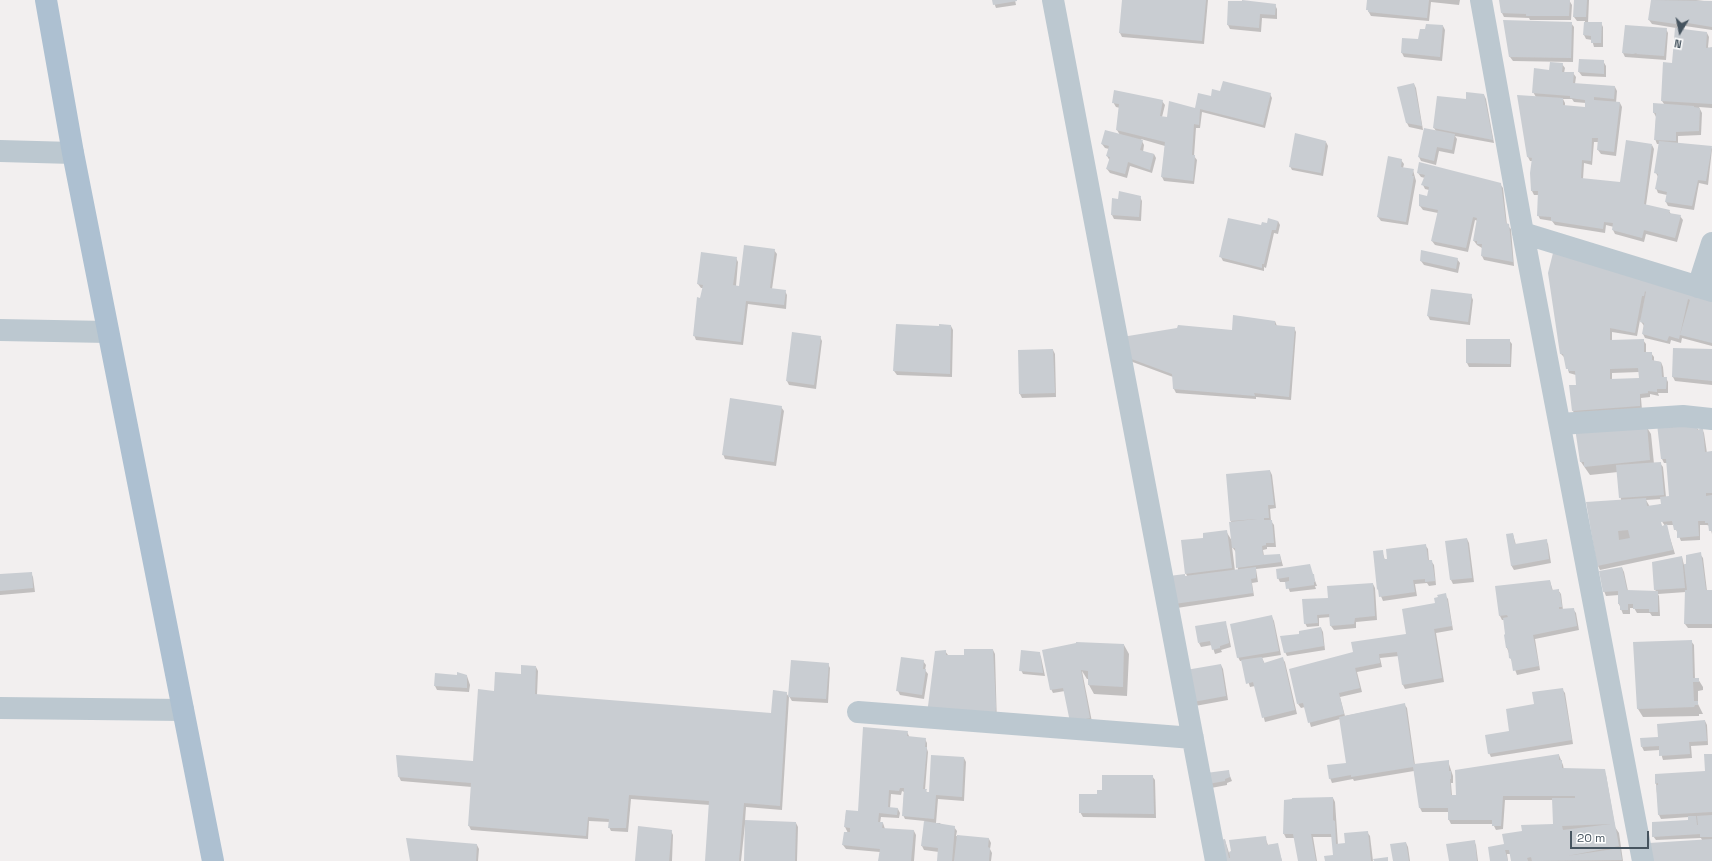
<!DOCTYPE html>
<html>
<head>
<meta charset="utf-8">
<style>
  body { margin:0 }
  #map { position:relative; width:1712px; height:861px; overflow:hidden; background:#f2efef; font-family:"Space Grotesk",sans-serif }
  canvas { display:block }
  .north { position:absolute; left:1660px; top:12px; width:40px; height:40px; -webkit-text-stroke:3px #fff; paint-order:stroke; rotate:190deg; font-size:11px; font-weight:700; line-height:16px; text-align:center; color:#46545f }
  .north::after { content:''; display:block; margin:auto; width:14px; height:18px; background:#46545f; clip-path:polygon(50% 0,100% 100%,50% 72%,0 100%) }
  .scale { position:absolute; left:1570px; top:831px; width:79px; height:18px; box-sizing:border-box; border:2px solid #46545f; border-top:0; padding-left:5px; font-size:12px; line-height:14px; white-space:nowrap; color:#46545f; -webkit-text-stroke:3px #fff; paint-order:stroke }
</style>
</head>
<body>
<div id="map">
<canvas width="1712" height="861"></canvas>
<div class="north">N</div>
<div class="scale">20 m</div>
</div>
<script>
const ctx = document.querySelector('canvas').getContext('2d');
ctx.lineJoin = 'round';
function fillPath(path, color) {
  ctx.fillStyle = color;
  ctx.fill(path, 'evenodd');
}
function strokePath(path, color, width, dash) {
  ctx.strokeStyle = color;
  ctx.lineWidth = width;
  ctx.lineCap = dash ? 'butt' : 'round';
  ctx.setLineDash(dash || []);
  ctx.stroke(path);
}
const shadow = new Path2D(`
  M993,0H1015L1016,5L996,8Z
  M1123,0H1208L1204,44L1122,37L1120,33Z
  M1368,0H1460L1459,5L1431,2L1429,21L1371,16L1367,9Z
  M1501,0H1569L1572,5L1571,20H1530L1529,18L1504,17L1502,13Z
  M1575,0H1589L1588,23H1601L1603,27V47H1594L1592,40L1586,39L1584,35L1585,21H1577L1574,17Z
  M1652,0H1696L1712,2V30L1678,25L1677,29L1707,33L1709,37L1708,47L1710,50L1712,48V108L1699,107L1702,113L1701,135L1678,136V144L1711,147L1712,149L1708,185L1699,183L1694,210L1668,206L1666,202L1667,195L1658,193L1656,188L1658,177L1656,173L1660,144H1657L1655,139L1656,117L1654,113L1664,104L1662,101L1664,64H1673L1676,28L1652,24L1649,20Z
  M1229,2L1275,5L1277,9V19L1262,18L1261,32L1230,29L1228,25Z
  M1504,21L1571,23L1574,27L1573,62L1513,61L1510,57Z
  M1443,26L1445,30L1442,61L1404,57L1402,53L1419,40Z
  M1666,29L1668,33L1666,60L1625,57L1623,53Z
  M1603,61L1606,66V77L1582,76L1579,72Z
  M1562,64L1565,68L1564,73H1573L1576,77L1575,84L1615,87L1617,91L1616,103H1620L1622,107L1616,156L1601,154L1598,150L1599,142H1594L1592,165L1584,163L1583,179L1621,184L1652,145L1654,149L1646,205L1669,211L1671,214L1680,216L1683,220L1677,242L1646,234L1644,242L1615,234L1613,230L1614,227L1606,225L1605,233L1555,225L1552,221L1540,219L1538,215L1539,195H1534L1532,191V161H1530L1528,157L1536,97L1533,92L1550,71ZM1563,99H1572L1574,102L1586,103L1585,108L1565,107V103Z
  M1414,84L1416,88L1423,130L1409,127L1407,123Z
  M1220,92L1270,94L1272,98L1265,128L1202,112L1200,128H1196L1194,156L1197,160L1194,184L1164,181L1162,177L1165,146L1141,139L1144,145L1143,152L1154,154L1156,158L1152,173L1130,166L1127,178L1110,173L1107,169L1110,161L1107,156L1109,149L1105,148L1102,144L1120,135L1117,130L1120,108L1116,107L1113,102L1162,101L1165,105L1162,117L1168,118L1196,109Z
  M1484,95L1486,99L1494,143L1455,136L1457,139L1454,154L1439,151L1436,165L1421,161L1419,157L1425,129L1436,131L1434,128L1467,100Z
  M1326,142L1328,146L1323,176L1292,170L1290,166Z
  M1401,160L1404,164L1403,168L1413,170L1416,181L1408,225L1381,221L1378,217Z
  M1418,173L1500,184L1503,188L1507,225L1511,229L1514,266L1484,260L1482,256V248L1477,245L1474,241L1478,221L1475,220L1468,252L1435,245L1432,241L1438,213L1423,210L1420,206L1428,197L1429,190L1425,189L1423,185L1425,178L1421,177Z
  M1140,197L1142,201L1141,221L1114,219L1112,215L1119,200Z
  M1278,221L1280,225L1278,234L1274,233L1266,268L1264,267V271L1223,261L1221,257L1267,225Z
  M774,250L777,254L772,289L785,291L787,295L786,309L748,304L743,345L696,340L694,335L703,288H701L698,284L736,258L738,262L736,286L740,287Z
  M1457,259L1460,263L1458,273L1424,265L1421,261Z
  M1549,273L1712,299V346L1682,338L1681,343L1671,340L1670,344L1645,338L1643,334L1644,326L1640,320L1637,336L1612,332V341L1643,340L1646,344V353H1651L1654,357V361L1661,362L1663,367L1664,378H1666L1668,382V393H1658L1659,396L1650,394V397L1641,398L1642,410L1575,415L1573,411L1577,386L1576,375L1569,373L1565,358L1561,354ZM1639,372L1640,379L1612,380V373Z
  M1471,295L1473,300L1470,325L1430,320L1428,316Z
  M1275,321L1277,326L1294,328L1296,332L1291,400L1256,397V399L1176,393L1174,389L1173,377L1130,361L1127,356Z
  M951,326L953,330L952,377L897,375L894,371L940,328Z
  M820,337L822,341L816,389L789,385L787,381Z
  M1509,340L1512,344L1511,367H1469L1467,363Z
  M1053,350L1055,354L1056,397L1022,398L1020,394Z
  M1712,350V385L1675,381L1673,377Z
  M781,407L784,411L776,466L725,459L723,454Z
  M1658,425L1696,426L1699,431L1702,429L1704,433L1707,453L1712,452V534L1710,526L1707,525H1700V540L1681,541L1674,525H1666L1675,554L1600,570L1598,566L1621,500L1618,472L1590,475L1581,462L1576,429L1646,426L1651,434L1654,464L1660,463L1663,467L1666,497H1670L1667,463H1664L1662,459ZM1661,499L1662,504L1650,507L1646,500ZM1659,517L1665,526H1662L1657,518Z
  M1270,471L1272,475L1276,508L1270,509L1271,521L1274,525L1276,547H1267V549L1263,550L1264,556L1280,555L1283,566L1256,569L1258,582L1252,583L1254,596L1177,608L1184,575L1188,580L1189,579L1186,574L1205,539L1226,531L1232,541L1231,521ZM1232,547L1236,552L1238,570L1235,571Z
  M1513,534L1516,545L1546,540L1548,544L1551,563L1514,570L1511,565Z
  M1467,539L1469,543L1474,582L1453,584L1451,580Z
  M1425,545L1428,549L1429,561H1431L1434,565L1436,585L1429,586L1427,583L1415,584L1417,596L1383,601L1378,589L1382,551L1385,560Z
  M1700,554L1703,558L1707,591H1712V628H1688L1685,624L1686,592L1658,594L1659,596L1660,616H1652L1650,613H1637L1634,608H1630V614H1623L1619,604V595L1606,596L1604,591L1622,568L1624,572L1628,591L1657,592L1655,590L1682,557L1684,565Z
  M1277,570L1313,575L1317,586H1315L1316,589L1290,592L1286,582H1280L1278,578Z
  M31,573L33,577L35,592L0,595V575Z
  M1550,581L1553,591L1558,590L1561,594L1563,610L1573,609L1576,613L1579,630L1535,639L1540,670L1517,675L1507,648L1504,620H1502L1500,616L1496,587Z
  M1373,584L1375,588L1377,620L1356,622V628L1334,630L1331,626V617L1319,618V626L1307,627L1305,623L1329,599Z
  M1445,595L1448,599L1453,630L1436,633L1444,682L1405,689L1403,685L1399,656L1380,658L1382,667L1357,672L1362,692L1340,697L1345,716L1404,704L1407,708L1415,765L1448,761L1453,776V783H1451L1452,796H1457L1559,755L1563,765L1564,770H1604L1606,775L1615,827L1619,833L1623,861H1512L1511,854H1507L1508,861H1491L1506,845L1523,831L1554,825L1553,800H1505L1503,829L1496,830L1493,824H1451L1449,820V812H1422L1420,808L1414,771L1354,781L1353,779L1332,783L1330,778L1347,764L1340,719L1311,727L1305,707L1301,708L1298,704L1354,653L1407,635Z
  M1272,617L1274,621L1281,655L1262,658L1265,664L1282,658L1285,662L1297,714L1265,722L1255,686L1250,687L1242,661H1240L1238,657Z
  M1225,623L1227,627L1231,647L1221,650L1222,652L1215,654L1212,645L1201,647L1199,643Z
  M1321,628L1323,632L1325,650L1287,656L1285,652Z
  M1691,641L1694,645L1695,679H1698L1703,687V690L1698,691V704L1703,714H1699V716L1643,717L1638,709Z
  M1124,645L1129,654L1127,696L1094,694L1089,685V679H1087L1082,671L1092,722L1073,726L1065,691L1053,693L1051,689L1078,648Z
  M993,650L995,654L997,726L931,718L945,651L948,655L965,656Z
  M1039,653L1041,657L1045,676L1023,674L1021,670Z
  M902,658L923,661L926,665L925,670L928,674L924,699L900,695L898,691Z
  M828,664L830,668L828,703L792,701L789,696Z
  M1221,665L1223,669L1228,700L1195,706L1193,701Z
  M536,667L538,671L537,695L772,714L786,693L789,697L782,810L746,807L745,821L796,823L798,827L797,861H745L746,824H745L741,861H706L710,805L631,799L628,832L611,831L609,827L610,822L589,821L588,839L471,830L469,826L472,787L401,781L399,777L474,762L495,692Z
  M467,676L470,685L469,692L437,690L435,686Z
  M1562,689L1565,693L1573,744L1491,757L1489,753L1510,732Z
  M1705,721L1707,725L1708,745L1691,746L1692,758L1663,760L1660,750L1644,751L1642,747L1659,738Z
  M907,732L910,738L925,739L927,743V749L928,752L925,790L928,793H930L964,758L966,762L964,801L938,799L936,823H940L942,826L954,827L957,831L956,836L989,839L991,843L990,849L992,853L991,861H938L939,852L924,850L922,846L925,821L905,819L903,815L904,792L902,791L901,795L891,794L890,808L898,809L900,813L899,818L881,817L880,823H883L885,829L914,831L916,835L914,861H879L880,852L846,849L843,845L848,833L845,827L846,811L859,812Z
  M1712,755V861L1701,838L1656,840L1653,836L1689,820V817L1661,819L1659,815L1656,783L1706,772Z
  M1228,771L1232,781L1227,783V785L1211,788L1209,784Z
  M1152,776L1155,780L1156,818L1083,817L1080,812L1098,795Z
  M1333,798L1335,802L1338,845L1346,844L1367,832L1370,836L1373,861H1326L1334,856L1332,837H1313L1317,861H1299L1295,838H1286L1284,834Z
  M671,831L673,835L672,861H636Z
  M1265,837L1268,845L1277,844L1282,861H1221L1225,840L1229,853Z
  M1474,841L1476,845L1478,861H1450Z
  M1406,843L1408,847L1410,861H1394Z
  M477,845L479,849L478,861H411Z`);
const building = new Path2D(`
  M992,0H1017V1L993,5Z
  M1122,0H1206L1202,41L1119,33Z
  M1242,0L1276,4L1275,15L1260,14L1259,28L1227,25L1228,1H1242Z
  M1367,0H1429L1427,18L1368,12V10H1366Z
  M1499,0H1570L1569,16H1526V14L1501,13Z
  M1574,0H1587L1586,17H1573Z
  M1651,0L1712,1V27L1676,21V24L1648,20Z
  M1503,20L1572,22L1571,58L1509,57Z
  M1584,22H1602L1601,43H1591V36L1583,35Z
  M1426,24L1443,25L1440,57L1401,53L1402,38L1418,39L1420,29H1425Z
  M1625,25L1667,28L1664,56L1636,54L1637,53L1633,54L1622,53Z
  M1675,28L1707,32L1706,48L1712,47V104L1661,101L1663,62L1672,63Z
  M1579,59L1604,60V74L1578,72Z
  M1550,62L1563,63L1562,72H1574L1573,83L1615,86L1614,99L1594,97V100L1620,102L1614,152L1597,150L1598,138H1592L1591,161L1582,160L1581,178L1620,182L1626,140L1652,144L1644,204L1670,210L1669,213L1681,215L1675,238L1644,230L1642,238L1612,230L1613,223L1604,222L1603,229L1551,221V217L1537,216L1538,191H1531L1530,173L1532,158L1527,157L1517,95L1563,98V105L1585,107V100L1570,98V96L1532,93L1534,68L1549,70Z
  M1223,81L1271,93L1263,125L1200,109L1199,125L1194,124L1192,155H1195L1193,181L1161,177L1165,142L1116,130L1119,104L1112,103L1114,90L1163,100L1160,116L1167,117L1169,101L1195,108L1198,93L1211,96L1212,89L1220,91Z
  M1414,83L1422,126L1406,123L1397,87Z
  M1466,92L1484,94L1493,140L1433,128L1437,96L1466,99Z
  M1653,103L1694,106V107L1700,108L1699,131L1676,132V141L1654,140L1656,113H1653Z
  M1424,128L1455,134L1452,150L1437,147L1434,161L1418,157Z
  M1105,130L1143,140L1140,150L1154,154L1150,170L1128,162L1125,174L1106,169L1110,157L1106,156L1109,146L1101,144Z
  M1295,133L1326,141L1321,173L1289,167Z
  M1659,141L1712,146L1706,181L1698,180L1692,206L1665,202L1667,192L1655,189L1658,174L1654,173Z
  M1388,156L1402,159L1401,167L1414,169L1412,176H1414L1406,222L1377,217Z
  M1419,162L1501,183L1506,223L1509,224L1513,262L1481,256L1482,244H1477V241H1473L1477,218L1473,217L1466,248L1431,241L1438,210L1419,206V194L1427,196L1429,187L1421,185L1425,175L1417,173Z
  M1119,191L1141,196L1139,217L1111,215L1112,198L1118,199Z
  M1228,218L1261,225L1262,222L1267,223L1268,218L1278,221L1276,230H1272L1264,264H1262V268L1219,257Z
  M744,245L775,249L770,288L786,290L784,305L746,301L741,342L693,336L697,297L700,298L703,285L697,284L701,252L737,257L733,285L739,286Z
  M1421,250L1458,258L1456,269L1420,261Z
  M1553,253L1712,298V343L1680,335L1690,300L1688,299L1679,339L1669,336L1667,341L1642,334L1644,323L1640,322L1646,292L1645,291L1644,296H1642L1635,333L1610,328V340L1644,339V352H1652V360L1661,362L1662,377H1667L1666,389H1657V392L1648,391V393L1640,394V406L1572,411L1569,385H1576L1575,371H1568V369H1566L1563,354H1560L1548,273ZM1638,368L1639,378L1610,379V369Z
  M1431,289L1472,294L1468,322L1427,316Z
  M1233,315L1275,321V325L1295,327L1289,397L1254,393L1255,396L1173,389L1172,374L1126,357L1122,337L1177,328L1178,325L1232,330Z
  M896,324L939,326V324L951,325L950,374L893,371Z
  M792,332L821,336L814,385L786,381Z
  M1466,339H1510V364L1466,363Z
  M1673,348L1712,349V381L1672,377Z
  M1053,349L1055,393L1019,394L1018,350Z
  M730,398L782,406L774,462L722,455Z
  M1657,424H1665V428L1697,425V430L1703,428L1705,452L1712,451V493H1706V496L1712,495V531H1709L1708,523H1705V521H1698L1699,536L1677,538V530H1674L1672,521L1661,522L1662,526L1667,524L1673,550L1597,566L1586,502L1646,498L1647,506L1661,504L1660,497L1669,496L1666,459H1661ZM1628,530L1630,538L1619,540L1618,531Z
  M1647,425L1650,460L1584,467V462H1580L1575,428Z
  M1661,462L1664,495L1619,498L1616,465Z
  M1270,470L1274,505H1268L1269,518H1264V520H1272L1274,543H1266V545L1262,546L1263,555L1280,554L1281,562L1236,568L1235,548H1232L1229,522L1257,519L1230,521L1226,474Z
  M1227,530L1232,568L1185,574L1181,540L1203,538V533Z
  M1513,533L1515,544L1547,539L1549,559L1511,566L1506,534Z
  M1467,538L1472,578L1450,580L1445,541Z
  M1426,544L1428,560H1432L1435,581L1425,582V579L1413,580L1415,592L1379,597L1378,589L1377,590L1373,551L1383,550L1384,559H1387L1386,549Z
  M1701,552L1706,590H1712V624H1684L1685,590H1687L1684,564H1686V555Z
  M1682,556L1685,588L1654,590L1652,562Z
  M1310,564L1313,574H1314L1315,582H1314V585L1286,589L1285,582L1289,581V577L1277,579L1276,569Z
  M1256,567V578L1251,579L1253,593L1174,604L1169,576L1185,574V576Z
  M1622,567L1627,590L1658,591V612H1649V609H1633V604H1628V610H1620V604H1618V591L1603,592L1599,571Z
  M32,572L33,588L0,591V574Z
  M1550,580L1552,590L1559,589V593H1560L1562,607H1559V609L1574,608L1577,626L1533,635L1539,666L1513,671L1511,659L1509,658L1508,648H1506L1504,635L1505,634L1503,618L1508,617L1507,615L1499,616L1495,586Z
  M1373,583L1375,616L1355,618L1354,624L1330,626L1329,614L1317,615L1318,623L1304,624L1302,599L1328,598L1327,586Z
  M1446,593L1452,626L1434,629L1442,678L1402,685L1397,652L1379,654L1380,663L1355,668L1360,688L1339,693L1344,714L1308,723L1303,703L1297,704L1289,669L1353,652L1351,642L1406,634L1402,609L1435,603L1434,598L1438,597L1437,595Z
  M1272,615L1279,651L1237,658L1230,624Z
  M1226,621L1229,643L1220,646V648L1212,650L1210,641L1198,643L1195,626Z
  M1321,627L1324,646L1284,653L1280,636L1299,634V631Z
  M1692,640L1693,678H1699V682H1693L1694,701H1698V705H1695L1694,707L1637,709L1633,642Z
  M1076,642L1124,644L1123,687L1088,685V671L1081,670L1090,718L1070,722L1063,688L1050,690L1042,650L1076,643Z
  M964,649H993L996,706L995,720L927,714L935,651L946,650V655H964Z
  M1021,650L1040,652L1043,673L1019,671Z
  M901,657L924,660L923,669H926L922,695L896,691Z
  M1262,657L1264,663L1283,657L1295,710L1262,718L1253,682L1246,684L1241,660Z
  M791,660L829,663L826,699L788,697Z
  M1221,664L1226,696L1193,702L1186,670Z
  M521,665L536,666L535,694L771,713L773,690L787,692L780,806L744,803L739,861H705L709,801L629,795L626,828H608L609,819L588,817L586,836L468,826L471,783L398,777L396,755L473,761L478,689L494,691L495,672L521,674Z
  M457,672L467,675V688L434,686L435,673L457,675Z
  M1563,688L1572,740L1488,754L1485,735L1509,731L1506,709L1534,704L1532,692Z
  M1405,703L1414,764L1449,760V771H1451V779H1450L1451,795H1456L1455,770L1559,754V760H1562V768L1605,769L1619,846L1567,856L1620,848L1622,860L1532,861L1531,857L1527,858L1528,861H1511L1509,850H1505L1508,861H1490L1488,847L1504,844L1502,834L1522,831L1521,825L1553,824L1552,798H1575V796H1503L1501,826H1492V820H1448V808H1419L1413,767L1351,777V775L1329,779L1327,765L1346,763L1339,717ZM1611,824L1563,830L1562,826Z
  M1705,720L1707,741L1689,742L1690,754L1659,756V746L1641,747L1640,738L1658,737L1657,724Z
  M863,727L908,731L907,736L926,738L925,747H927L923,789H927L926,792H929L931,755L964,757L962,797L936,795L934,819L902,816L904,788H900L899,791L889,790L888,807L898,808L897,815L879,813L878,822H883L882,828L914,830L911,861H878L880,849L842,845L844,832H850V828L844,827L846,810L858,811Z
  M1704,754H1712V812L1658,815L1656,785H1658V783L1655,784V774L1705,771Z
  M1229,770L1230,777L1225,779V781L1208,784L1206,773Z
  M1102,775H1153L1154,814L1079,813V794H1097V790H1102Z
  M1333,797V820L1335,821L1336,844L1345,843L1344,833L1368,831L1371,861H1325L1324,856L1333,855L1331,834H1311L1316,861H1298L1293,834H1283L1284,800L1292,799V798Z
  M1712,815V837H1700V834L1652,837V822L1688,820V816H1696L1697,825H1698L1697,816Z
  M745,820L796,822L795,861H744Z
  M924,821L955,826L952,861H937L938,848L921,846Z
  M638,826L672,830L669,861H635Z
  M957,835L989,838L988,847L990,848L989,861H954Z
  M1266,836L1267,845L1278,843L1282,861H1220L1216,841L1225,839L1229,858H1230L1229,852L1231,851L1229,840Z
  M406,838L477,844L476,861H410Z
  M1712,839V861H1651L1649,843Z
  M1475,840L1477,861H1449L1446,844Z
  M1406,842L1409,861H1393L1390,844Z
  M1388,857V861H1374L1373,859Z`);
const street = new Path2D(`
  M1053,0L1216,861
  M1481,0L1523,233L1643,861
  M0,151L73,153
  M1523,233L1712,291
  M1698,287L1712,243
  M0,330L108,332
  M1560,424L1683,416L1712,419
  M0,708L183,710
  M858,712L1193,738`);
const primary = new Path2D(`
  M46,0L73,153L213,861`);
fillPath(shadow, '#0003');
fillPath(building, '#c9cdd2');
strokePath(street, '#bcc8d0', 22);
strokePath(primary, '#adc0d1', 22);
</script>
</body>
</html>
